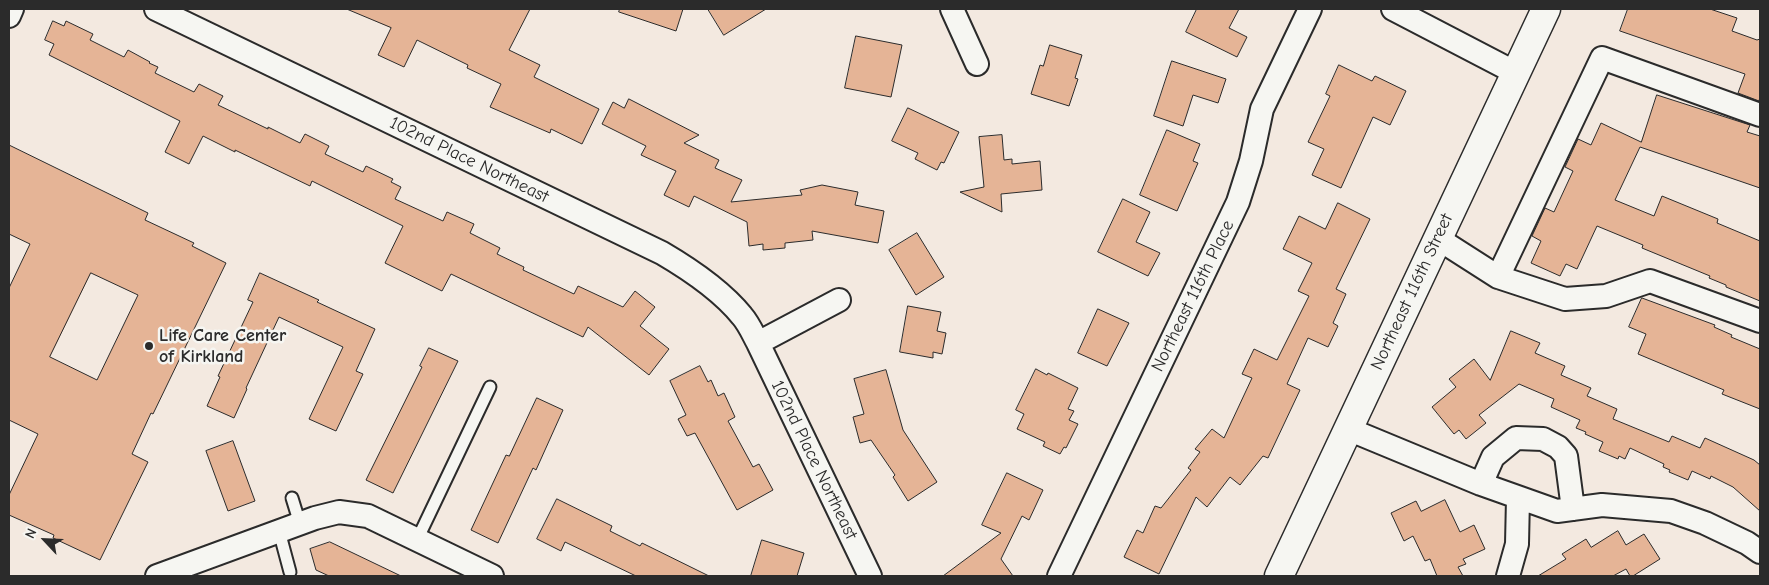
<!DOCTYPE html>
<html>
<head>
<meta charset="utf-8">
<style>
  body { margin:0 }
  #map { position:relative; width:1769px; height:585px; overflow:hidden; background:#f3e9e0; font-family:"Comic Neue",sans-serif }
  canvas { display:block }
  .frame { position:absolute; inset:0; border:10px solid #2b2b2b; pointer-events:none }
  .north { position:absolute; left:20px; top:515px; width:50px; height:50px; -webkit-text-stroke:4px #f6f6f2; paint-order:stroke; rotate:295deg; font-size:14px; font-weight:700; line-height:20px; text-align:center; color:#2b2b2b }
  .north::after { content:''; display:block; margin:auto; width:18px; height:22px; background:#2b2b2b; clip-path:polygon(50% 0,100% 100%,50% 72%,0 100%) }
</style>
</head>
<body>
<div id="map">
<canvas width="1769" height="585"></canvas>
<div class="frame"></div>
<div class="north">N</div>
</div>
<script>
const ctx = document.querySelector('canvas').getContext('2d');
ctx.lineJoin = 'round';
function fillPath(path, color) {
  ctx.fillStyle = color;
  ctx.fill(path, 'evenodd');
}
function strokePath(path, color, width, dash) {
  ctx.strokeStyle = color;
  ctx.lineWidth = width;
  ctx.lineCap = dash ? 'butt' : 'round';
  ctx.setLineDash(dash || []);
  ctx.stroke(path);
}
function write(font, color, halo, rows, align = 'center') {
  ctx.font = font + ' "Comic Neue",sans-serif';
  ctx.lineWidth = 5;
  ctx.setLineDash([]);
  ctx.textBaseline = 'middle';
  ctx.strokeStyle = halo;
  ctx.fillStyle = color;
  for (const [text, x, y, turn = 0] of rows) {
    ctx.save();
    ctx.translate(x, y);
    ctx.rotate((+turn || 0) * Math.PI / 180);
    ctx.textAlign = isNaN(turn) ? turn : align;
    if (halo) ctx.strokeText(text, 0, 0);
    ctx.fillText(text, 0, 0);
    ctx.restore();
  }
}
const building = new Path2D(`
  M347,9H530L509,50L540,65L534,77L599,109L582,144L551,129L550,133L490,107L501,84L467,68L468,65L417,40L404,67L378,55L391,28Z
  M620,9H683L676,31L619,12Z
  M708,9H766L724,35Z
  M1197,9H1239L1229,28L1247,37L1237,57L1186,32Z
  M1628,9H1710L1737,18L1732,31L1757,40L1760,39V97L1759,101L1738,93L1745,74L1620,31Z
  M53,21L64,26L66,21L93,34L90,40L124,57L128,50L150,62L149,63L158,67L155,73L194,92L199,84L223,96L218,105L268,129V127L300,143L305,134L329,146L325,154L363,172L366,166L393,179L391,182L401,187L395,199L443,221L447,212L474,224L470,233L500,248L497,254L524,267L523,270L574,294L578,286L623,307L635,291L655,307L640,326L669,349L649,375L588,327L583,337L451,274L442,291L385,263L403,226L312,181L310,186L235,150V152L203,136L189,164L165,152L180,121L49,55L54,44L45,40Z
  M856,36L902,45L891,97L845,88Z
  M1050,45L1082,55L1075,78L1078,79L1069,106L1031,94L1040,65L1043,66Z
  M1172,61L1226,79L1218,103L1193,95L1183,126L1154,116Z
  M1339,65L1372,81L1375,76L1406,91L1390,125L1373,117L1341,188L1312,175L1324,149L1308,142L1330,96L1326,94Z
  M1657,95L1750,125L1747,132L1760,136V188L1640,147L1615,200L1654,216L1662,196L1718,219L1717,223L1760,241V301L1726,287V285L1709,278L1710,276L1642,248L1643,245L1597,226L1577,269L1566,264L1560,276L1531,263L1541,241L1532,236L1545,208L1554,212L1573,171L1565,167L1578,139L1591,145L1601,123L1641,142Z
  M629,99L699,135L684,143L719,160L715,168L742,180L731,202L802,195L800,190L822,185L858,192L855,205L884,211L878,243L812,231L813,240L785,243V248L763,250V244L749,246L747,222L694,196L689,207L664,195L676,171L641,155L646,146L602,124L613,102L624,108Z
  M908,108L959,132L944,163L941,162L937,170L915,159L918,153L892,141Z
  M1167,130L1200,144L1193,161L1198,163L1177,211L1140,195Z
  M1002,135L1004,160L1012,159V164L1040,161L1042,190L1001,194L1002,212L960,192L984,187L979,137Z
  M9,145L148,213L145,220L194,243L192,246L226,263L153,414L151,413L132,454L148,462L100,560L53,538L54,535L9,515V495L38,434L9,420V288L30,244L9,234ZM91,273L138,295L97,380L50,357Z
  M1123,199L1150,212L1136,242L1160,253L1148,276L1098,252Z
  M1338,203L1370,219L1336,289L1346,294L1333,323L1338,326L1328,347L1308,338L1287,384L1300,390L1268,458L1263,456L1240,485L1230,477L1207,507L1196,497L1159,574L1124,557L1137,530L1143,533L1155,506L1161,508L1191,470L1188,468L1200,452L1195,449L1212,429L1224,438L1252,378L1242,374L1254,349L1277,360L1309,296L1298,291L1312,263L1283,249L1299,216L1325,229Z
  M917,233L944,277L916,295L889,250Z
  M260,273L319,300L317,302L375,329L356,371L363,374L336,431L309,419L343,347L279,317L246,388L247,389L234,418L207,406L220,377L218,376L253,302L248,300Z
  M1642,298L1715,325L1714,327L1732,335L1731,337L1760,349V409L1722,394L1724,390L1638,354L1646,334L1629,327Z
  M908,306L941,312L937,331L946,333L942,354L933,352V358L900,352Z
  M1098,309L1129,323L1107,366L1078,353Z
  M1511,331L1540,343L1535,353L1565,366L1561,375L1591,388L1587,396L1617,409L1613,419L1669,442L1672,436L1700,448L1705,438L1754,460L1760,465V511L1733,487L1711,476L1710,479L1692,471L1688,480L1669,472L1670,470L1663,467L1664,464L1630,448L1625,459L1619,456L1618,459L1599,451L1603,442L1585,434L1586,432L1576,428L1580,420L1551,407L1554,399L1519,384L1479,415L1486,423L1466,439L1459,430L1454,434L1432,407L1456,387L1449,379L1474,359L1490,380Z
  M429,348L458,361L393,493L366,480L422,367L420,366Z
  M700,366L708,382L711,380L718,396L724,393L735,417L728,421L753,467L759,464L773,490L737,510L695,433L687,436L678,419L686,415L670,381Z
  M1036,369L1047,375L1048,373L1078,388L1068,409L1074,411L1069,420L1078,424L1066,448L1064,447L1060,454L1043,446L1045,442L1017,429L1024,414L1016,410Z
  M886,370L903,430L937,482L908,501L893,477L895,475L871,440L860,443L853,417L864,414L854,379Z
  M537,398L563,410L536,470L533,468L498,543L471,530L506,455L509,456Z
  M233,441L255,501L228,511L206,451Z
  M1007,473L1043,490L1029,520L1022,516L1001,559L1013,576H943L1001,533L982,525Z
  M557,499L612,526L610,531L640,546L642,543L709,576H636L565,542L561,551L537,539Z
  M1445,500L1460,532L1474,525L1485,549L1463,559L1466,564L1458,567L1463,576H1437L1430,559L1425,561L1413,536L1404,541L1391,513L1416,501L1421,511Z
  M1618,531L1626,545L1644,534L1660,559L1633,576H1630L1626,569L1613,576H1538L1566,559L1562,554L1586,539L1591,547Z
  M762,540L804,553L797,576H751Z
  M330,542L401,576H329L316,570L310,549Z`);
const service = new Path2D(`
  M292,498L300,524
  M279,531L290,572
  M417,540L490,387`);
const minor = new Path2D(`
  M156,9L662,253C691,270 721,290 742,316C749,324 753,334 758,343L870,576
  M952,9L977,64
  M1393,9L1516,73
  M9,16L12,9
  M1437,238L1498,277L1565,299L1606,296L1650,281L1760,321
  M1498,277L1602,58L1760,115
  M758,343L839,300
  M1348,429L1481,484L1557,511L1602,505L1671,511L1705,523L1747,543L1760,552
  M1481,484L1493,457L1516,438L1543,439L1558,447L1566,456L1573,509
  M157,576L315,518L339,512L368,516L492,576
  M1059,576L1238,202L1251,161L1262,109L1310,9
  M1508,576L1517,544L1518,498`);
const tertiary = new Path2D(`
  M1279,576L1546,9`);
const markers = [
  [149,346,5,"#2b2b2b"]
];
const streetNames = [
  ["102nd Place Northeast",469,160,26],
  ["Northeast 116th Street",1412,292,-65],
  ["Northeast 116th Place",1193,296,-64],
  ["102nd Place Northeast",814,460,64]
];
const poiNames = [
  ["Life Care Center",159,336],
  ["of Kirkland",159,357]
];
fillPath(building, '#e5b496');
strokePath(building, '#2b2b2b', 1);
strokePath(service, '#2b2b2b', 15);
strokePath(minor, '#2b2b2b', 26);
strokePath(tertiary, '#2b2b2b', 31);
strokePath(service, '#f6f6f2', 11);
strokePath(minor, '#f6f6f2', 22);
strokePath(tertiary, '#f6f6f2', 28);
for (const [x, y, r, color] of markers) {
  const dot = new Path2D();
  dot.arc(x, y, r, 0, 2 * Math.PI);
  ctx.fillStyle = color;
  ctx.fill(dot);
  strokePath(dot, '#f6f6f2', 2);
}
write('18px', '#2b2b2b', '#f6f6f2', streetNames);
write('bold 18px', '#2b2b2b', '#f6f6f2', poiNames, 'left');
</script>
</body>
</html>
